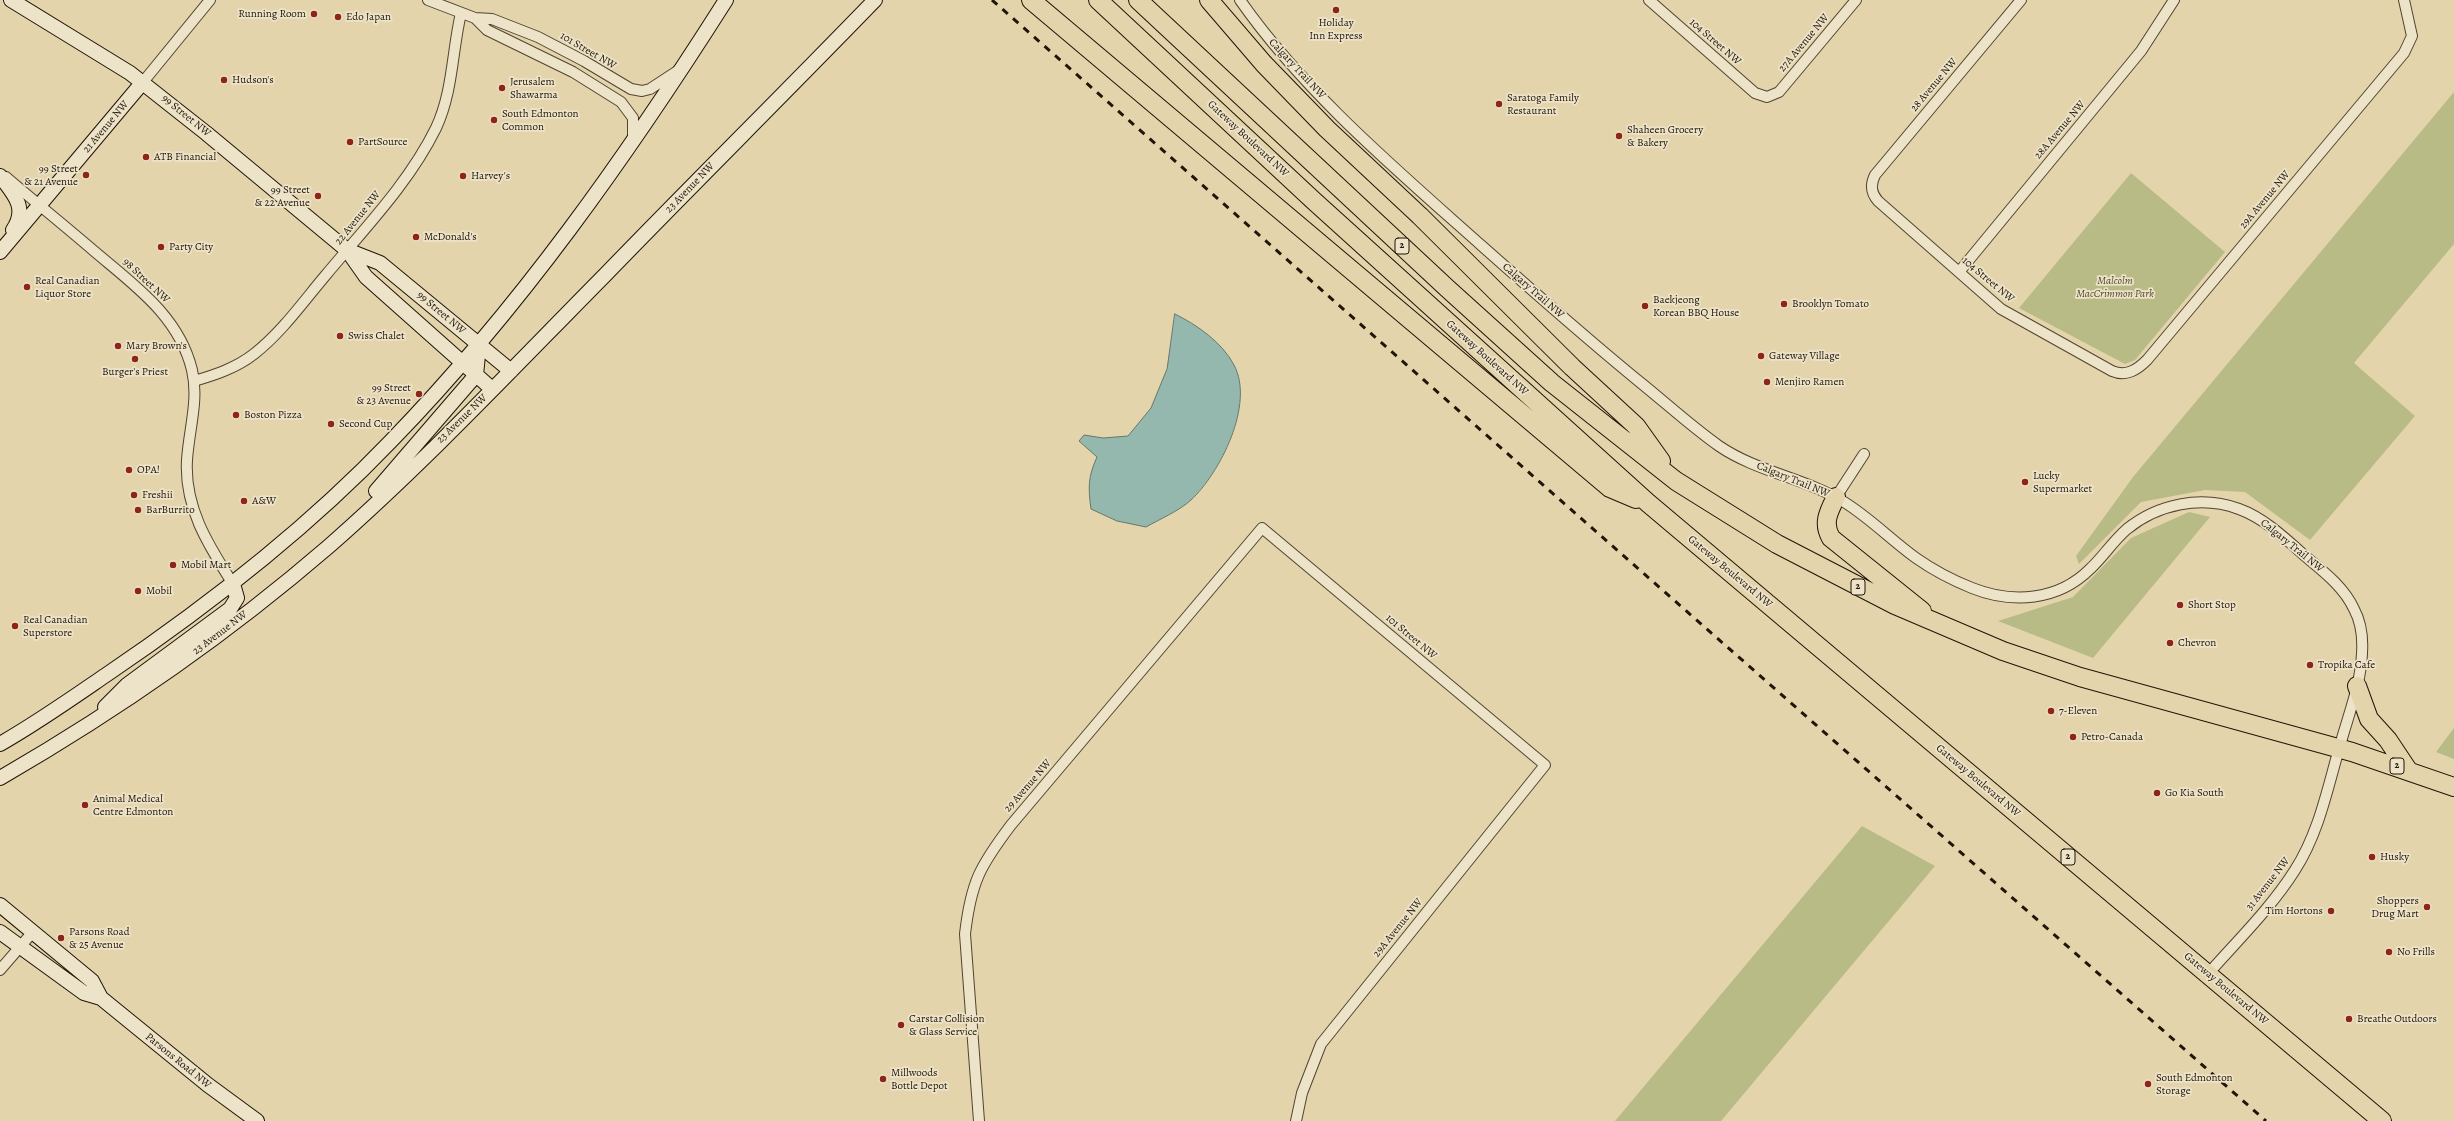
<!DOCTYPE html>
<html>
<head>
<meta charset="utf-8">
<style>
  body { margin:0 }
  canvas { display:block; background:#e3d4ac }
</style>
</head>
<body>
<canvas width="2454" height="1121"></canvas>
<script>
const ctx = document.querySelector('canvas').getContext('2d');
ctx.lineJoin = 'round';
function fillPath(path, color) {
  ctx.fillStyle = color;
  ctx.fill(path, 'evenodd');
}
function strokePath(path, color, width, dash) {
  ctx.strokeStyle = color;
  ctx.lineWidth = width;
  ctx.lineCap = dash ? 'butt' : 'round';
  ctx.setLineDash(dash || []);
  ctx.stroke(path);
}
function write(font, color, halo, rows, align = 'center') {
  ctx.font = font + ' Alegreya,serif';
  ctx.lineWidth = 3.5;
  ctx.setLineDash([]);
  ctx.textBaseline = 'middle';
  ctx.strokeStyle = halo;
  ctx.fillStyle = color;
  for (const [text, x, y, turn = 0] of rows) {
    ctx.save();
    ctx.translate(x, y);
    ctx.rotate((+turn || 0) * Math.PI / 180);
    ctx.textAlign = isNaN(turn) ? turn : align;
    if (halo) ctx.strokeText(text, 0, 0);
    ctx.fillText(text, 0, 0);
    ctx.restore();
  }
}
const green = new Path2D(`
  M2454,92V244L2354,363L2415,416L2310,540L2245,492L2205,490L2141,502L2079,564L2076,556L2133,477Z
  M2131,173L2225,252L2135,360L2125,364L2019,308Z
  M2189,512L2210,517L2093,658L1998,621L2073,597L2131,538Z
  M2454,728V759L2436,752Z
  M1862,826L1935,866L1721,1121H1615Z`);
const water = new Path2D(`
  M1175,314C1197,325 1222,342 1234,365C1255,404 1220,473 1191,500C1179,511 1160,519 1146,527L1117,521L1091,509C1088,487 1088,477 1097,457L1079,441L1084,435L1103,438L1128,436L1151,408L1167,369Z`);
const street = new Path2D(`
  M428,0L475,18L492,19L538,37L584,61L631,89L642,91L650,89L679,70
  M1240,0C1305,93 1398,171 1482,246C1535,293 1587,339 1641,383C1667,404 1692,427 1719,446C1757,472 1805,478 1844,502C1870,518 1891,540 1916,558C1933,570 1952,580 1972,588C2012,604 2058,601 2090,569C2103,557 2113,541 2127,529C2158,504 2201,495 2239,509C2264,518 2285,538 2305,556C2323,571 2344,587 2354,609C2361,622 2363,638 2362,653C2361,683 2349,713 2341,742C2328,785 2320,831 2295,870C2271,908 2237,941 2208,974
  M1649,0L1755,93L1767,97L1779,92L1856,0
  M2021,0L1875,175C1870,185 1871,193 1878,201L2001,309L2112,371C2126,377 2137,370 2147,360L2404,53L2412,36L2404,0
  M475,18L487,30L573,72L621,102L633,118V141
  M143,82L210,0
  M6,177C35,202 65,226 94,251C134,285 179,316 192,370C199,400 189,429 187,460C184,508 209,546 233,584
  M1959,272L2141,51L2174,0
  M194,381C215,375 236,368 254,354C282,332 303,302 325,276C364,229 409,183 436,128C453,92 452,51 461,13
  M1836,497L1864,454
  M0,970L32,933
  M979,1121L965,934C971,882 980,866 1011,825L1262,528L1545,765L1321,1044L1302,1093L1296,1121`);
const secondary = new Path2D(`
  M11,0L130,73L206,133L347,250L366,277L492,389
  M0,176C14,194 28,208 13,230
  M347,250L380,263L511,371
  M0,252L143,82
  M376,491L476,375L479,345
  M105,707L127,685L230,609L237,598L233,584
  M0,744C37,723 71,699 106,675C208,606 306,530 391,441C520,308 627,156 726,0
  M0,778C116,711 226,635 328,547C425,462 515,366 606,274C695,182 786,92 875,0
  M0,905L92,981L101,998L208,1085L257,1121
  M0,932L84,993L101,998`);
const highway = new Path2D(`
  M1031,0L1610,488L1636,499
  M1098,0L1314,201L1648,503L2382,1121
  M1138,0L1448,289L1552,383L1676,481L1777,544L1895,605L2003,651L2080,677L2352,752L2454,787
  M1209,0L1264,64L1327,129L1420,216L1572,367L1636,426L1661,461
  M1836,497C1829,511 1822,523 1831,538L1922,611
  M2357,686L2369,719L2388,740L2408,770`);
const rail = new Path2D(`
  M992,0L2266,1121`);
const markers = [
  [1336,10,4,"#8f2418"],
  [314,14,4,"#8f2418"],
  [338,17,4,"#8f2418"],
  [224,80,4,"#8f2418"],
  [502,88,4,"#8f2418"],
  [1499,104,4,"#8f2418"],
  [494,120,4,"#8f2418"],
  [1619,136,4,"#8f2418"],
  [350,142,4,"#8f2418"],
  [146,157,4,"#8f2418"],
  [86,175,4,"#8f2418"],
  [463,176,4,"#8f2418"],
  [318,196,4,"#8f2418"],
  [416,237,4,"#8f2418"],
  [161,247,4,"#8f2418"],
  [27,287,4,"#8f2418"],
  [1784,304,4,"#8f2418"],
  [1645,306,4,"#8f2418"],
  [340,336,4,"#8f2418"],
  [118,346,4,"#8f2418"],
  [1761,356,4,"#8f2418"],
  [135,359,4,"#8f2418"],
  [1767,382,4,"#8f2418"],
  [419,394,4,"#8f2418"],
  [236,415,4,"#8f2418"],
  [331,424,4,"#8f2418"],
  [129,470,4,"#8f2418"],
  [2025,482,4,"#8f2418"],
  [134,495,4,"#8f2418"],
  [244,501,4,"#8f2418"],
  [138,510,4,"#8f2418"],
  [173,565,4,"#8f2418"],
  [138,591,4,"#8f2418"],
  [2180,605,4,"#8f2418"],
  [15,626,4,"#8f2418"],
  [2170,643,4,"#8f2418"],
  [2310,665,4,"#8f2418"],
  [2051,711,4,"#8f2418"],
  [2073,737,4,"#8f2418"],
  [2157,793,4,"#8f2418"],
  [85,805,4,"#8f2418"],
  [2372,857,4,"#8f2418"],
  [2427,907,4,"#8f2418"],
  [2331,911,4,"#8f2418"],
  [61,938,4,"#8f2418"],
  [2389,952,4,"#8f2418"],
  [2349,1019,4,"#8f2418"],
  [901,1025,4,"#8f2418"],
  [883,1079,4,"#8f2418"],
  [2148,1084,4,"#8f2418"]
];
const shields = [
  [1402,246,14],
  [1858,587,14],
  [2397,766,14],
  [2068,857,14]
];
const shieldNames = [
  ["2",1402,246],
  ["2",1858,587],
  ["2",2397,766],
  ["2",2068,857]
];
const poiNames = [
  ["Running Room",306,14,"right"],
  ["Edo Japan",346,17],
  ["Holiday",1336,23,"center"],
  ["Inn Express",1336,36,"center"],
  ["Hudson's",232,80],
  ["Jerusalem",510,82],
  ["Shawarma",510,95],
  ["Saratoga Family",1507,98],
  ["Restaurant",1507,111],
  ["South Edmonton",502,114],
  ["Common",502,127],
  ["Shaheen Grocery",1627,130],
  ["& Bakery",1627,143],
  ["PartSource",358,142],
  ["ATB Financial",154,157],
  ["99 Street",78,169,"right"],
  ["& 21 Avenue",78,182,"right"],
  ["Harvey's",471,176],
  ["99 Street",310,190,"right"],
  ["& 22 Avenue",310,203,"right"],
  ["McDonald's",424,237],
  ["Party City",169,247],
  ["Real Canadian",35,281],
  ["Liquor Store",35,294],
  ["Baekjeong",1653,300],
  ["Korean BBQ House",1653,313],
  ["Brooklyn Tomato",1792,304],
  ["Swiss Chalet",348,336],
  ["Mary Brown's",126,346],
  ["Gateway Village",1769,356],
  ["Burger's Priest",135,372,"center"],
  ["Menjiro Ramen",1775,382],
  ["99 Street",411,388,"right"],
  ["& 23 Avenue",411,401,"right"],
  ["Boston Pizza",244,415],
  ["Second Cup",339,424],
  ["OPA!",137,470],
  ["Lucky",2033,476],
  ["Supermarket",2033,489],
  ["Freshii",142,495],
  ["A&W",252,501],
  ["BarBurrito",146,510],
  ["Mobil Mart",181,565],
  ["Mobil",146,591],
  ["Short Stop",2188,605],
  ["Real Canadian",23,620],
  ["Superstore",23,633],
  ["Chevron",2178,643],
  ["Tropika Cafe",2318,665],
  ["7-Eleven",2059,711],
  ["Petro-Canada",2081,737],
  ["Go Kia South",2165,793],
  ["Animal Medical",93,799],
  ["Centre Edmonton",93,812],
  ["Husky",2380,857],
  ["Shoppers",2419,901,"right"],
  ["Drug Mart",2419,914,"right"],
  ["Tim Hortons",2323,911,"right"],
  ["Parsons Road",69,932],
  ["& 25 Avenue",69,945],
  ["No Frills",2397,952],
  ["Carstar Collision",909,1019],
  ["& Glass Service",909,1032],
  ["Breathe Outdoors",2357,1019],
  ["Millwoods",891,1073],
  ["Bottle Depot",891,1086],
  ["South Edmonton",2156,1078],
  ["Storage",2156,1091]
];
const streetNames = [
  ["104 Street NW",1715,42,41],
  ["27A Avenue NW",1804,43,-50],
  ["101 Street NW",588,51,30],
  ["Calgary Trail NW",1297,69,47],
  ["28 Avenue NW",1934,85,-50],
  ["99 Street NW",186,116,39],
  ["21 Avenue NW",106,127,-50],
  ["28A Avenue NW",2060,130,-50],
  ["Gateway Boulevard NW",1248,139,43],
  ["23 Avenue NW",690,188,-46],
  ["29A Avenue NW",2265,200,-50],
  ["22 Avenue NW",358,218,-51],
  ["104 Street NW",1988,280,40],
  ["98 Street NW",146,281,43],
  ["Calgary Trail NW",1533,291,41],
  ["99 Street NW",441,313,40],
  ["Gateway Boulevard NW",1487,358,42],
  ["23 Avenue NW",462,419,-44],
  ["Calgary Trail NW",1793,480,22],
  ["Calgary Trail NW",2292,546,39],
  ["Gateway Boulevard NW",1730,572,40],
  ["23 Avenue NW",220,633,-37],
  ["101 Street NW",1411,637,40],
  ["Gateway Boulevard NW",1978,781,40],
  ["29 Avenue NW",1028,786,-49],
  ["31 Avenue NW",2268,884,-52],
  ["29A Avenue NW",1398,928,-51],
  ["Gateway Boulevard NW",2226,989,40],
  ["Parsons Road NW",178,1061,39]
];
const parkNames = [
  ["Malcolm",2115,281],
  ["MacCrimmon Park",2115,294]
];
fillPath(green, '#b9bb86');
fillPath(water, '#95b8ae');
strokePath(water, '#66776b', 1);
strokePath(street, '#514530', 12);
strokePath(secondary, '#201507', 16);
strokePath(highway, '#201507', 20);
strokePath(street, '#ede3c9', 10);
strokePath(secondary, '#ede3c9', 14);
strokePath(highway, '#e3d4ac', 18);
strokePath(rail, '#201507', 3, [7, 7]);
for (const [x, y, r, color] of markers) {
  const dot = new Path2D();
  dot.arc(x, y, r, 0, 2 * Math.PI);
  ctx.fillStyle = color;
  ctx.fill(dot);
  strokePath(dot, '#ede3c9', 1.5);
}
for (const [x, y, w] of shields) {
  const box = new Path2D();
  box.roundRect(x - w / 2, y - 8, w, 16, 3);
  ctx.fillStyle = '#ede3c9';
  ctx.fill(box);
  strokePath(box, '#201507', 1);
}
write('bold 10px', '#201507', null, shieldNames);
write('11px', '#201507', '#ede3c9', poiNames, 'left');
write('11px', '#201507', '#ede3c9', streetNames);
write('italic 11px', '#4e472d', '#ede3c9', parkNames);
</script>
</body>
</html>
